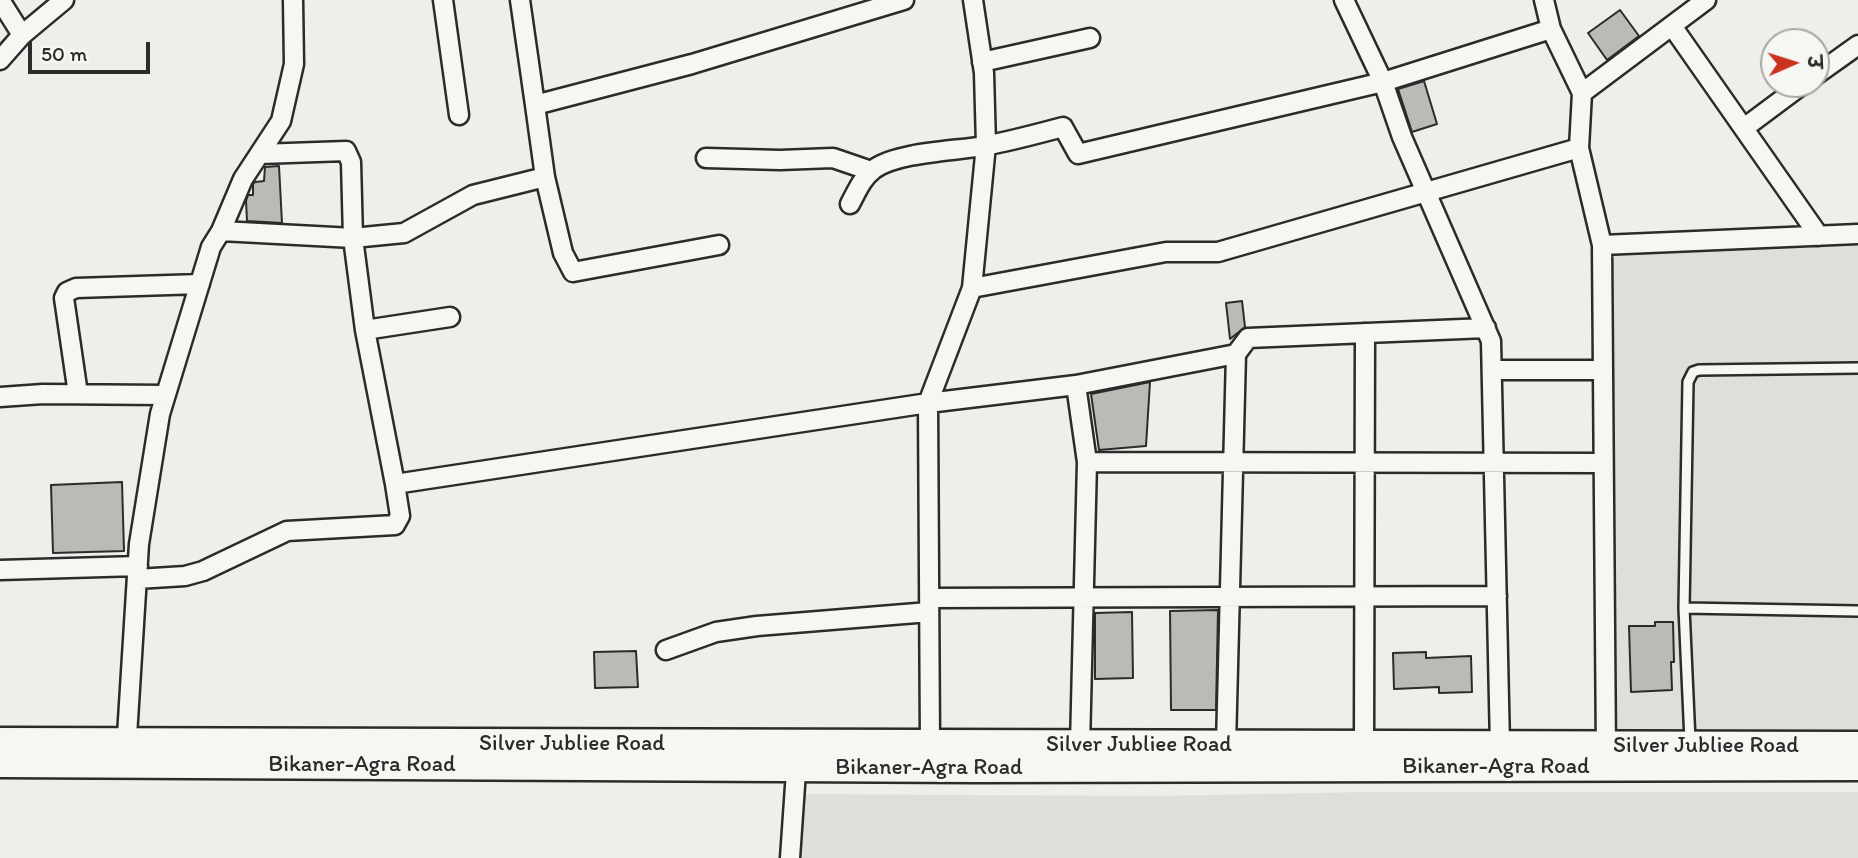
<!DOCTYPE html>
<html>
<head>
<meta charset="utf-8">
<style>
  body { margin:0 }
  #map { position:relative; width:1858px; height:858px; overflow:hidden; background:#eeeeea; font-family:Itim,"Playpen Sans Deva",sans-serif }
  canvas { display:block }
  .north { position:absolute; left:1760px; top:28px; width:70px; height:70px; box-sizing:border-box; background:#f6f6f2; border:2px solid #a5a5a2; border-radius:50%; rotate:87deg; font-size:19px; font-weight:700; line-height:28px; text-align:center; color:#2b2b2b }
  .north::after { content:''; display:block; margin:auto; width:24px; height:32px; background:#c8321e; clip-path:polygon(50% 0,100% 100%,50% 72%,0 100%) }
  .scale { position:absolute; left:28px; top:42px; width:122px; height:32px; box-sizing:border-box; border:4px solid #2b2b2b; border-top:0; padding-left:9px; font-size:21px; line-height:24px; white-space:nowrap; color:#2b2b2b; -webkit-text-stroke:5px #f6f6f2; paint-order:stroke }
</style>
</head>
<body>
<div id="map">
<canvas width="1858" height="858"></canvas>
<div class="north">उ</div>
<div class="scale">50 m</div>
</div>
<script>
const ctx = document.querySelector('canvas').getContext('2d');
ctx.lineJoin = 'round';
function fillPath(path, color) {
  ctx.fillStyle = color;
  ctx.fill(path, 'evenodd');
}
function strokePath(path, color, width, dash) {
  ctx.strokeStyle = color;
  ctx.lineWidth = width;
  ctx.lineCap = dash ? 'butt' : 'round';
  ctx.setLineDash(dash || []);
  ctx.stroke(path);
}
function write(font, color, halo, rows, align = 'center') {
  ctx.font = font + ' Itim,sans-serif';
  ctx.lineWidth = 6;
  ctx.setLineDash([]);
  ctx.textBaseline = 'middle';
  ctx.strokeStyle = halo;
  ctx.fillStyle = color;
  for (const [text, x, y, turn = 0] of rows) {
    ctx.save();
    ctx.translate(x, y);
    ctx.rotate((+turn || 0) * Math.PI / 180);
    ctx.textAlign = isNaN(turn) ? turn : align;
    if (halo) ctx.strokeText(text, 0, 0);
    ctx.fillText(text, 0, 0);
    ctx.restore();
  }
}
const built = new Path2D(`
  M1858,225V735L1605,746L1602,245Z
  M1366,792H1858V858H790L795,794L1155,796Z`);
const building = new Path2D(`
  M1620,10L1639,36L1607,60L1588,33Z
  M1424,81L1437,124L1412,132L1398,89Z
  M279,166L282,223L247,221L246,201L248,195H253V184L255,182L264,181L265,167Z
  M1242,301L1245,327L1230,339L1226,303Z
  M1150,382L1146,446L1099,450L1091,394Z
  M122,482L124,551L53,553L51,485Z
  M1218,610L1216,710H1171L1170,611Z
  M1132,612L1133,678L1095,679V613Z
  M1655,622H1673L1674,662H1671L1672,690L1631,692L1629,626H1655Z
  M636,651L638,687L595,688L594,652Z
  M1426,652V658L1471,656L1472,692L1439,693V687L1394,689L1393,653Z`);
const service = new Path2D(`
  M1684,608L1858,611
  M1690,741L1684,608L1688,382L1693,372L1699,370L1858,368`);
const minor = new Path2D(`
  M0,0L22,35
  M443,0L459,115
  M520,0L535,105L692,64L904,0
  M1344,0L1383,82L1402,137L1491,341L1500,746
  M1544,0L1551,29L1582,93L1579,148L1602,245L1606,756
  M1672,26L1819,236
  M0,60L22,35L64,0
  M982,62L1090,38
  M1816,75L1858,45
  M1582,93L1706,0
  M535,105L545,177L473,195L404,233L353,238L365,330L395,484L928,403L1076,385L1087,462L1603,463
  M1744,128L1803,84
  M706,158L780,160L833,158L871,171
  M545,177L563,253L573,272L719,245
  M850,204C857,191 862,178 874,169C898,152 955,151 984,146C1011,141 1037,134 1063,127L1078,154L1383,82L1551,29
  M221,231L243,179L281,121L294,64L293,0
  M1602,245L1858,234
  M972,288L1166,252H1218L1579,148
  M365,330L450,317
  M1236,354L1248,338L1486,328
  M1492,370H1603
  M1076,385L1236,354L1226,745
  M78,394L64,298L67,292L76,288L200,284
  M0,397L43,394L165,395
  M0,570L138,566
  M137,579L185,576L203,571L287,531L395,525L400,516L395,484
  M929,598L1497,596
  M666,650L716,632L757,626L929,612
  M930,744L928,403L972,288L986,145L984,73L973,0
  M1080,745L1087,462
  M1364,745L1365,333
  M126,752L139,544L160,414L211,247L221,231L353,238L351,162L346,151L260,154
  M790,858L797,757`);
const primary = new Path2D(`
  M0,742L1858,746
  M0,763L976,768L1858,766`);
const streetNames = [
  ["Silver Jubliee Road",572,744],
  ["Silver Jubliee Road",1139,745],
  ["Silver Jubliee Road",1706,746],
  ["Bikaner-Agra Road",362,765],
  ["Bikaner-Agra Road",1496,767],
  ["Bikaner-Agra Road",929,768]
];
fillPath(built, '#dededb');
fillPath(building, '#babab7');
strokePath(building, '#2b2b2b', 2);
strokePath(service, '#2b2b2b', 14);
strokePath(minor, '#2b2b2b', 23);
strokePath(primary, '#2b2b2b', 33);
strokePath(service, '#f6f6f2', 9);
strokePath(minor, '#f6f6f2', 18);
strokePath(primary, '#f6f6f2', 28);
write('23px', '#2b2b2b', '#f6f6f2', streetNames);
</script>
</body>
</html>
